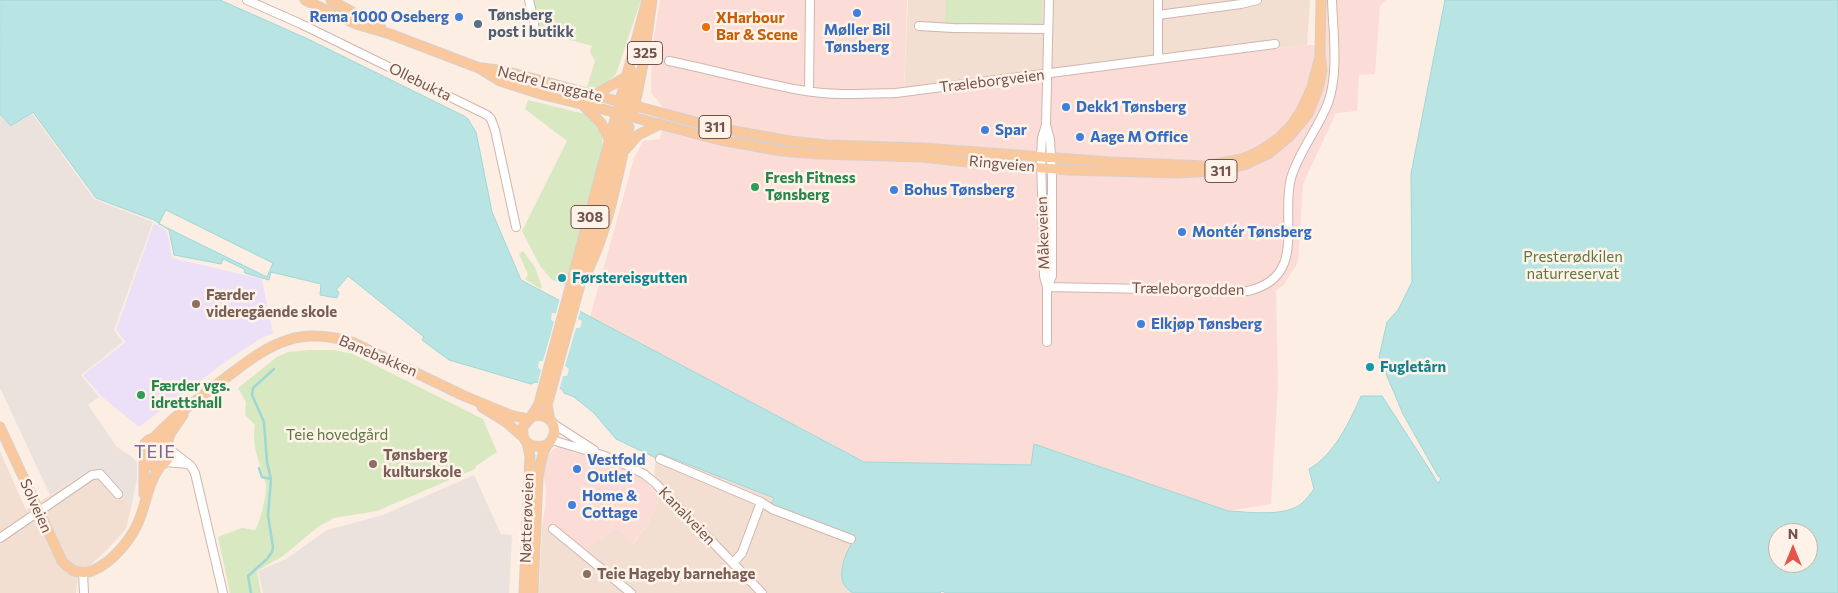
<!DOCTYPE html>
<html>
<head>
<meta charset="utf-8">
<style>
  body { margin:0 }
  #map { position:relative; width:1838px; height:593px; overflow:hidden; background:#fceee3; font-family:Commissioner,sans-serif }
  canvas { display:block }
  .north { position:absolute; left:1768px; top:523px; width:50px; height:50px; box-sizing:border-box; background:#fff3e9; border:1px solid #c7b3a9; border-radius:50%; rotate:0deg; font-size:14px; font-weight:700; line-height:20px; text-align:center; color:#73524a }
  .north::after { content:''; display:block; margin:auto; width:18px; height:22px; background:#e4544a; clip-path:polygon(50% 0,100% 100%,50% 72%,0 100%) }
</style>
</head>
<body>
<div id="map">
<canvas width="1838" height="593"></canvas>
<div class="north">N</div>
</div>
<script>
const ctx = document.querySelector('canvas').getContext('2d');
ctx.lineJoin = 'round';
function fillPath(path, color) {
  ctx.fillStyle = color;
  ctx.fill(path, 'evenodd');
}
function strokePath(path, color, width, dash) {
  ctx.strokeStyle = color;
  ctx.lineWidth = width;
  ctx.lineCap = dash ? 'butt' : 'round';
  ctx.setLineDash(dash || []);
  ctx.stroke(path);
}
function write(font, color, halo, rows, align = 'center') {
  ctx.font = font + ' Commissioner,sans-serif';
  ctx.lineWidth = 5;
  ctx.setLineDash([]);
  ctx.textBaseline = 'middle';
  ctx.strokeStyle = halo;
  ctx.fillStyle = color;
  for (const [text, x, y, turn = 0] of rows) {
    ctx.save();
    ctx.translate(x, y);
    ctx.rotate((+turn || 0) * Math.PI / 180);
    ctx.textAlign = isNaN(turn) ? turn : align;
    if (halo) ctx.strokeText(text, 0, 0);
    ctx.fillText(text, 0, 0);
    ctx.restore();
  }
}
const residential = new Path2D(`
  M908,0H1310L1307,45L904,94Z
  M0,451L26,510L98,466L131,508L126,529L105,552L78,576L76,593H0Z
  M658,453L774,498L771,506L854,539L849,591L853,593H539L542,525L566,537L617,528L633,544L648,524L664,485L654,475L656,458Z`);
const commercial = new Path2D(`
  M660,0H907L904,93L1307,45H1326V0H1386L1380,6L1375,74L1359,75L1357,111L1336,113L1303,184L1298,262L1284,285L1276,290L1278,385L1271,504L1228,511L1035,444L1032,465L864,462L590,317L634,158L643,141L660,139L661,135L666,111L651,92L652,48Z
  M560,446L567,447L574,453H579L635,473L660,495L648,524L632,544L617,528L585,551L566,537L542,525L545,508L546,488L543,475L546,461L552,450Z`);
const industrial = new Path2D(`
  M32,113L94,199L153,222L114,330L123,342L81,375L99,397L88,405L117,447L132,457L137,463V479L131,508L97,466L50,495L0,388V114L11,127Z
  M474,475L501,534L512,535L509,593H263L258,571L286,559L327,530L383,515Z`);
const education = new Path2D(`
  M154,223L167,231L172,258L262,279L273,333L260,339L229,359L139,427L101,396L83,375L126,342L116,330Z`);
const green = new Path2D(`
  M532,0H641L616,74L606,83L594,88L587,87L595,61L590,52L592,46L538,31Z
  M946,0H1042V26L945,23Z
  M528,100L585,114L595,124L602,136L603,151L568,286L552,280L540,266L522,231L567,141L525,109Z
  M523,251L535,267L542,287L541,289L525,279L528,275L519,254Z
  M308,350H334L353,354L483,419L497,452L476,466L475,469L377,511L334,518L318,527L283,556L257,571L261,593H230L218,537L242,528L255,530C260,523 267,494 266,485C261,463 251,449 255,425L245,415L246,402L238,388L277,357L288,352Z`);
const water = new Path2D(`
  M0,0H220L308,39L464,116L468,119L476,132L492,212L521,280L864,462L1031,465L1034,444L1228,511C1248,512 1285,517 1301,504C1306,500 1310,494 1314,489L1309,469C1334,455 1350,421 1361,396H1382L1435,478V480L1439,483L1441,478L1438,476L1403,414L1379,357L1387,322L1398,310L1412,282L1411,174L1445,0H1838V593H946L942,591L940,593H853C832,581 845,555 854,539L771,506L774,498L659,453L656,458L616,439L594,413L574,397L564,393L562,389L535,382L531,384L449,360L422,340L424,337L348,276L336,290L339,292L337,298L320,295L321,284L271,272L269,280L245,273L244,269L223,259L221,264L174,255L169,230L154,220L96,198L33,112L11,126L0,114ZM166,210L273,263L267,277L159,224ZM1778,533H1808V563H1778Z`);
const pier = new Path2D(`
  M560,298L581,309L578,319L582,321L580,328H576L565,366L569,369L567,376H563L559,391L537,385L541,370L538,367L539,361H543L554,322L551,320L552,313H556Z`);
const stream = new Path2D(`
  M259,468L262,477L271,479
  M251,593L248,576L267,559L272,552L273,547L268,516L271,479L267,462L264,422L252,395L253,388L274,369`);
const minor = new Path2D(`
  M247,0L301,24L487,115L491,119L495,130L516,227
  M529,0L534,22V34
  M1158,15L1241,4L1257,0
  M919,26L953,28L1048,29
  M1158,59V0
  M669,61C713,70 756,82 800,90C831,96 864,94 896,93L1275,44
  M809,91L810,0
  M1046,125L1042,138L1041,156L1044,276L1047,287V342
  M1047,287L1248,291C1308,277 1280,220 1291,178C1299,151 1318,129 1328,103C1339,73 1333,31 1332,0
  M1047,287L1052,276V177L1050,139L1046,125L1049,0
  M552,423L594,450
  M552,440L602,455L624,464L644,474L655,483L762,593
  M169,449L191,466L195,473L223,593
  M660,459L761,502L772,509L851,539
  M165,462L188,464
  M553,529L631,593
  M0,538L92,475L100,474L118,494
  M733,563L742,553L761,502
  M83,573L84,593`);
const major = new Path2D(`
  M305,0L356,24L390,34L479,68L500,81L544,95L602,109L720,140L782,151L818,154L922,157L977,163L1069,170L1175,173L1218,171L1244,165L1268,154L1289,137L1308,114L1318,89L1322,70L1320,55L1321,0
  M331,0L381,28
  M482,68L505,71L699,123L739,132L790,141L827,145L923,148L1110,162L1204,166L1242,159L1258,152L1279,138L1291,126L1301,111L1312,87L1319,60
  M594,95L626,77
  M584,106L601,123L610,141
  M630,109L632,72
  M634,110L643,64L652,0
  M626,149L638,135L660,124
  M588,270C609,228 618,173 629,127
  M482,407L506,422L523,437
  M531,417L539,404L541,396L647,0
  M550,420L547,405L581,281L582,271L622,130L625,118V111
  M0,427L62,561C70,571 80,575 92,571C113,562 132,539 140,518C147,499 149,481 161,465
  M142 452a14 14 0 1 1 28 0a14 14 0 1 1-28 0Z
  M153,439C173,417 197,400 220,382C241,367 262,348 288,340C309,333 331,336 352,342L462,395L510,415L528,419
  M167,444L170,434L183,415
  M144,460V494
  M524,593L530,456L527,443
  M533,593L538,477C540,467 541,456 546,447C549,442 553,440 554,434C557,420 543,412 531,417L523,427C521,444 532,449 547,445`);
const markers = [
  [857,13,5,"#3f7fe0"],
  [459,17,5,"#3f7fe0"],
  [478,24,5,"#5c6f8a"],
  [706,27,5,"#e8710a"],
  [1066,107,5,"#3f7fe0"],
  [985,130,5,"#3f7fe0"],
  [1080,137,5,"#3f7fe0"],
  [755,187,5,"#2e9e5b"],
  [894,190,5,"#3f7fe0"],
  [1182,232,5,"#3f7fe0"],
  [562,278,5,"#0f9aa8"],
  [196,304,5,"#8d6e63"],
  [1141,324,5,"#3f7fe0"],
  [1370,367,5,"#0f9aa8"],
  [141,395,5,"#2e9e5b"],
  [373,464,5,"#8d6e63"],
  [577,469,5,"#3f7fe0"],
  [572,505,5,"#3f7fe0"],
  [587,574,5,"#8d6e63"]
];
const shields = [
  [645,53,35],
  [715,127,32],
  [1221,171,32],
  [590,217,38]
];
const shieldNames = [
  ["325",645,53],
  ["311",715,127],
  ["311",1221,171],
  ["308",590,217]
];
const serviceNames = [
  ["Tønsberg",488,15],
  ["post i butikk",488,32]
];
const shopNames = [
  ["Rema 1000 Oseberg",449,17,"right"],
  ["Møller Bil",857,30,"center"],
  ["Tønsberg",857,47,"center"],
  ["Dekk1 Tønsberg",1076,107],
  ["Spar",995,130],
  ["Aage M Office",1090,137],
  ["Bohus Tønsberg",904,190],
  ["Montér Tønsberg",1192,232],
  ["Elkjøp Tønsberg",1151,324],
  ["Vestfold",587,460],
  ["Outlet",587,477],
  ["Home &",582,496],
  ["Cottage",582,513]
];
const foodNames = [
  ["XHarbour",716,18],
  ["Bar & Scene",716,35]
];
const streetNames = [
  ["Træleborgveien",992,81,-7],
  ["Ollebukta",420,82,26],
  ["Nedre Langgate",550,84,14],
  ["Ringveien",1002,164,5],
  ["Måkeveien",1043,233,-92],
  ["Træleborgodden",1188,289,1],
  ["Banebakken",378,356,23],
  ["Solveien",36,506,66],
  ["Kanalveien",687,516,46],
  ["Nøtterøveien",527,518,-88]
];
const leisureNames = [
  ["Fresh Fitness",765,178],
  ["Tønsberg",765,195],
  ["Færder vgs.",151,386],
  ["idrettshall",151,403]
];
const parkNames = [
  ["Presterødkilen",1573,257],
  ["naturreservat",1573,274],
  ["Teie hovedgård",337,435]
];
const cultureNames = [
  ["Førstereisgutten",572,278],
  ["Fugletårn",1380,367]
];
const educationNames = [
  ["Færder",206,295],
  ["videregående skole",206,312],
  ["Tønsberg",383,455],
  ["kulturskole",383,472],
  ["Teie Hageby barnehage",597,574]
];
const quarterNames = [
  ["TEIE",155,452]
];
fillPath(residential, '#f3dfd2');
fillPath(commercial, '#fcdcd7');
fillPath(industrial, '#ebe2de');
fillPath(education, '#ebe0f8');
fillPath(green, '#d8e9c2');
fillPath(water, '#b8e5e4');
strokePath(water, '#9fd6d6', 1);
fillPath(pier, '#fceee3');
strokePath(stream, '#9fd6d6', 2.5);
strokePath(minor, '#cfb6ad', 10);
strokePath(major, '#d8cfcc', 11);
strokePath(minor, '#fff', 8);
strokePath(major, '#f9c89c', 9);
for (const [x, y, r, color] of markers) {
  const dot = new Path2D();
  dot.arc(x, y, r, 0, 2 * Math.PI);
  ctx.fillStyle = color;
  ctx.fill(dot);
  strokePath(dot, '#fff3e9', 2);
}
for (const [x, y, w] of shields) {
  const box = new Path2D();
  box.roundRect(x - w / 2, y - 11.5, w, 23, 4);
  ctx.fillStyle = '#fff3e9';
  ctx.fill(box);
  strokePath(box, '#73524a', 1);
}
write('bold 14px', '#73524a', null, shieldNames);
write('bold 15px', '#4e5e75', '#fff3e9', serviceNames, 'left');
write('bold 15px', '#366cbe', '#fff3e9', shopNames, 'left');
write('bold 15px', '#c56008', '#fff3e9', foodNames, 'left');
write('15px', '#73524a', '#fff3e9', streetNames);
write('bold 15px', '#27864d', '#fff3e9', leisureNames, 'left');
write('15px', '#5b7842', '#fff3e9', parkNames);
write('bold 15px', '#0d838f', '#fff3e9', cultureNames, 'left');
write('bold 15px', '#785e54', '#fff3e9', educationNames, 'left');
ctx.letterSpacing = '1px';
write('18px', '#7e6597', '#fff3e9', quarterNames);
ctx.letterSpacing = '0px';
</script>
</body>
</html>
